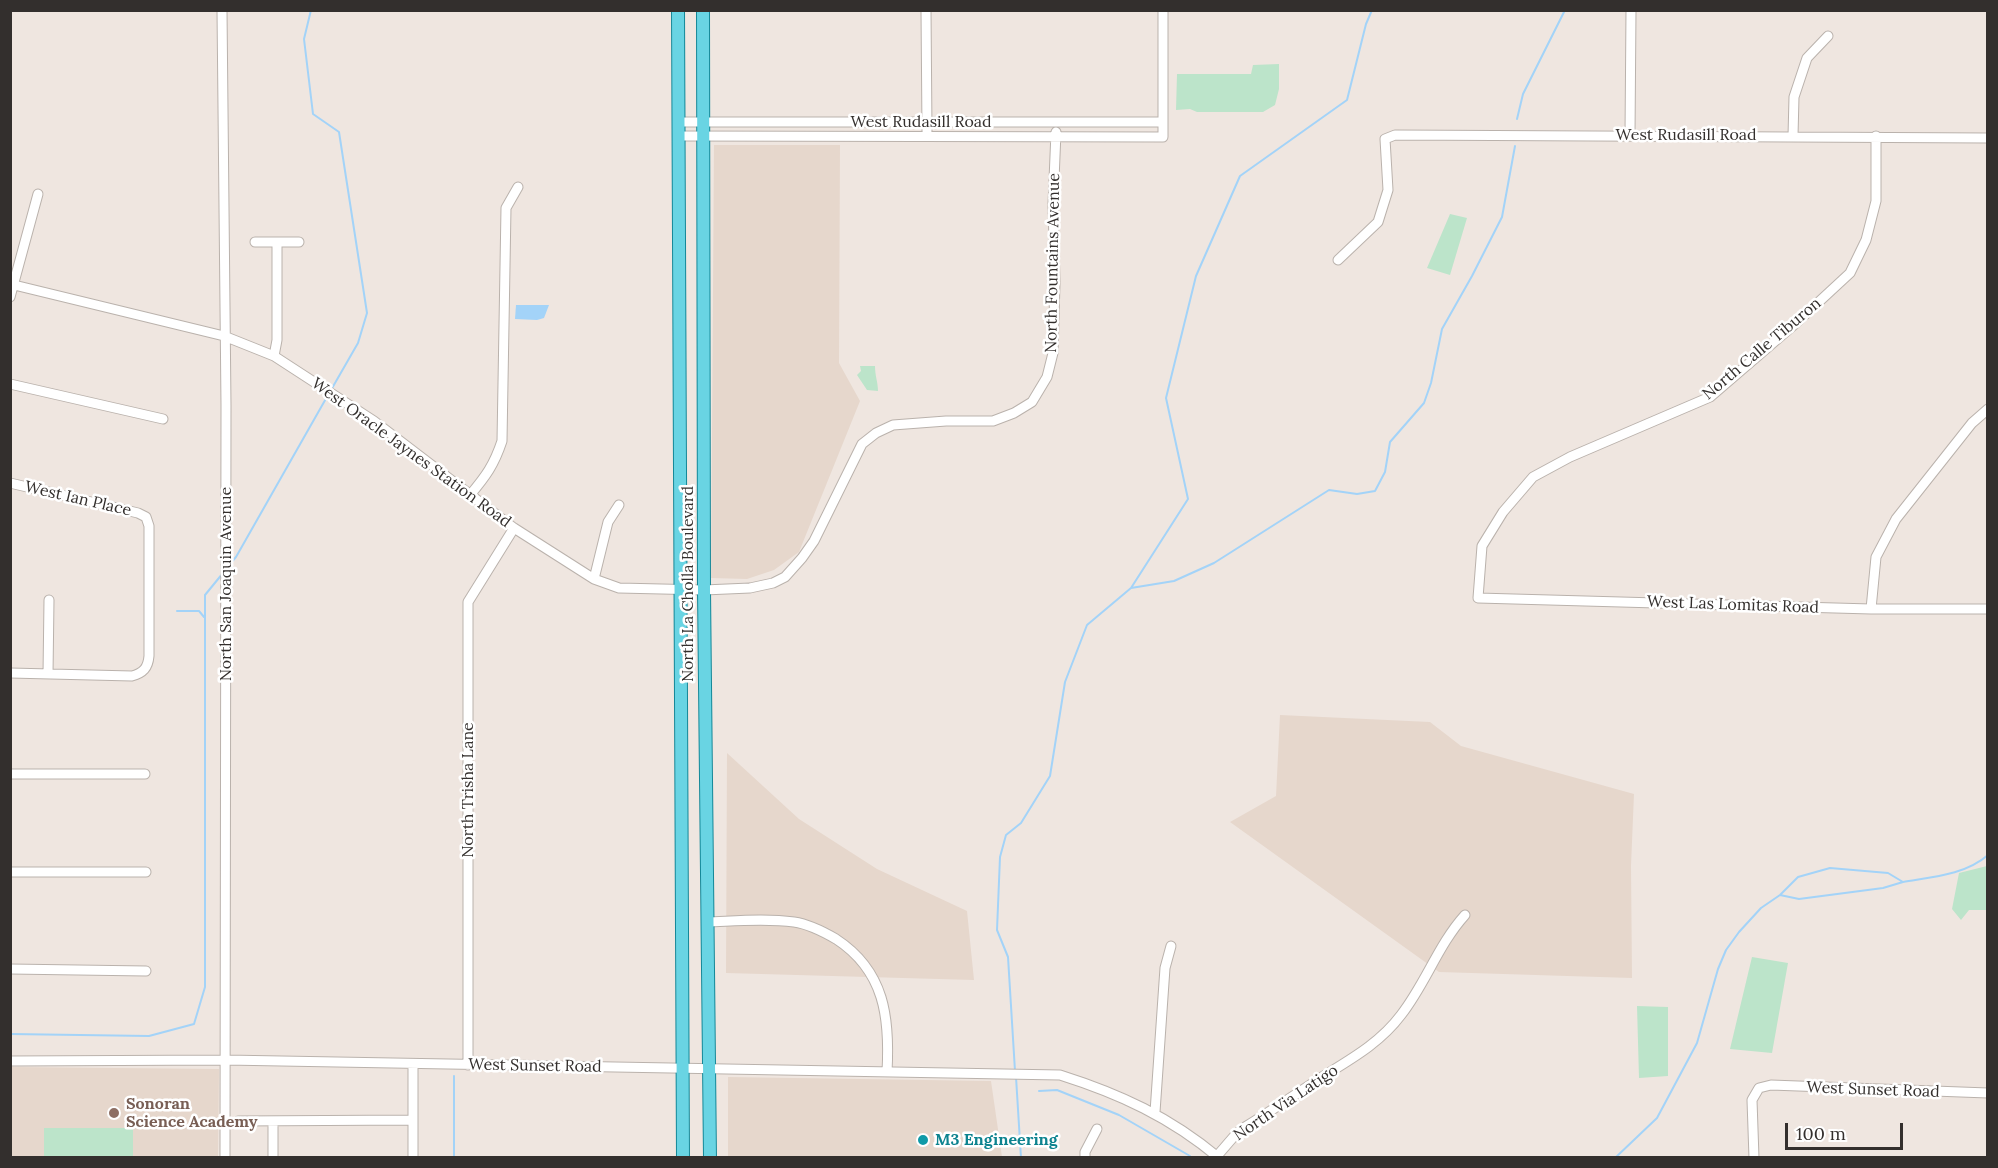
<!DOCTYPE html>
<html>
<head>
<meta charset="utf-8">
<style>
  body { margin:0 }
  #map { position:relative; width:1998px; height:1168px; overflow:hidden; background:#efe6e0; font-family:Lora,serif }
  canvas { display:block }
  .frame { position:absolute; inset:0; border:12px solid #332f2d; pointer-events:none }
  .scale { position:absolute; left:1785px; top:1123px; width:118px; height:27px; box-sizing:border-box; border:3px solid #332f2d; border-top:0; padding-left:8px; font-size:18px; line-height:21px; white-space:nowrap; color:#332f2d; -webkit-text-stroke:4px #fff; paint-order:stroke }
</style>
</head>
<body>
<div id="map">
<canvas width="1998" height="1168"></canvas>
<div class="frame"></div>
<div class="scale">100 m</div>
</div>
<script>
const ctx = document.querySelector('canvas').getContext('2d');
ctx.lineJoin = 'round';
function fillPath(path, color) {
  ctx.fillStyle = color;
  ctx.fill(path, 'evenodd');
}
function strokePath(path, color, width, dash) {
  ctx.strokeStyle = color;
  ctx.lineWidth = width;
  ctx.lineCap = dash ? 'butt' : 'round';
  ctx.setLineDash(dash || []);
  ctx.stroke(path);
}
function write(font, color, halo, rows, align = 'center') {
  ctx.font = font + ' Lora,serif';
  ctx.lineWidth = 5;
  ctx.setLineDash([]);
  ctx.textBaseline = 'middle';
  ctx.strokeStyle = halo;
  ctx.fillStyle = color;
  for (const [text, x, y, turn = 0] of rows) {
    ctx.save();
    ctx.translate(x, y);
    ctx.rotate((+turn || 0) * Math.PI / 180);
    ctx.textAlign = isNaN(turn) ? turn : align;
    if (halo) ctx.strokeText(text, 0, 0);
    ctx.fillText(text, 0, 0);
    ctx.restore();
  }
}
const built = new Path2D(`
  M714,145H840L839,363L860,401L799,552L774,570L747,579L711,578Z
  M1280,715L1430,722L1461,746L1634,794L1631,866L1632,978L1439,972L1230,822L1276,796Z
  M727,753L799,819L877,869L967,911L974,980L726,973Z
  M11,1067L219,1069L218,1157L11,1158Z
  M728,1077L991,1081L1002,1157H728Z`);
const green = new Path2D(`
  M1279,64V89L1275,105L1263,112H1197L1190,109L1176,110L1177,74H1251L1253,65Z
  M1450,214L1467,218L1450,275L1427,268Z
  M860,366H875C875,376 878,382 878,391L867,390L857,375L861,371Z
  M1987,866V910H1969L1961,920L1952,909L1959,873Z
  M1752,957L1788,963L1772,1053L1730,1049Z
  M1637,1006L1668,1007V1076L1639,1078Z
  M44,1128H133V1157H44Z`);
const water = new Path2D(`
  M516,305H549L544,318L537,320L515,319Z`);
const stream = new Path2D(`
  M311,10L304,39L313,114L339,132L367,313L358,343L331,390
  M1517,119L1523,94L1565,10
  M228,566L236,557L328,395
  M1131,588L1188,499L1166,398L1196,276L1240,176L1347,100L1366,24L1372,10
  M177,611H199L204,617
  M1780,895L1799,899L1883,888L1903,882
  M10,1034L149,1036L194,1024L205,987V595L223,573
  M1015,1071L1008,957L997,930L1000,857L1006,835L1021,823L1050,776L1065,682L1087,625L1131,588L1174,581L1214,563L1329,490L1357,494L1375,491L1385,472L1390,442L1424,403L1431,383L1442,329L1472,276L1502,217L1515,146
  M454,1076V1158
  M1016,1077L1021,1158
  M1039,1091L1057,1090L1119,1115L1190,1156
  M1615,1158L1657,1118L1697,1043L1718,969L1726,950L1739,932L1761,908L1780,895L1798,877L1830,868L1888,873L1903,882C1932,877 1965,875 1988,855`);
const minor = new Path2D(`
  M222,10L226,405L225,1158
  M926,10L927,131
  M679,122H1163
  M1630,135L1631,10
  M679,136L1163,137V10
  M1793,136L1794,97L1807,58L1828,36
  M1876,136V201L1866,240L1850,273L1796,323L1710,397L1570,457L1533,477L1503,512L1482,546L1478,598L1871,609H1988
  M255,242H299
  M1338,260L1378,222L1388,190L1385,139L1395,135L1988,138
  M10,284L224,336L274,356L374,421L514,528L594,579L619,588L704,590L750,588L773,583L785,577L802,558L814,541L862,444L876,433L893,425L946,421H993L1014,413L1032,402L1047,377L1053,353L1055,283L1053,204L1056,132
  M10,297L38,194
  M274,356L277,340V242
  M10,384L163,419
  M10,483L138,513L146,517
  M470,495C486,476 494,465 502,441L506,208L518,187
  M594,579L608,522L619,505
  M1871,609L1876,557L1896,519L1972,423L1988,409
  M10,673L132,676C143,673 148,668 149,656V526L146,517
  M48,674L49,600
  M10,774H145
  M10,872H146
  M707,922C735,921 766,918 794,922C808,924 824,932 836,939C885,971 890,1018 887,1072
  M10,969L146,971
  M10,1061L226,1060L1060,1075C1120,1094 1170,1117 1219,1158
  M413,1064V1158
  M468,1065V602L514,528
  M1155,1112L1165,968L1171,946
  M238,1121L413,1120
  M273,1121V1158
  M1217,1156L1236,1134L1245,1127C1271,1111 1296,1094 1322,1077C1351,1059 1380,1043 1401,1015C1426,983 1438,945 1465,915
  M1085,1158V1152L1097,1129
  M1754,1158L1752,1100L1759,1088L1771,1085L1988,1093`);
const major = new Path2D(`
  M678,10L683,1158
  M703,10L704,590L710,1158`);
const markers = [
  [114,1113,6,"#8d6e63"],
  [923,1140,6,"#0f9aa8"]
];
const streetNames = [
  ["West Rudasill Road",921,122],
  ["West Rudasill Road",1686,135],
  ["North Fountains Avenue",1053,263,-89],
  ["North Calle Tiburon",1762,349,-40],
  ["West Oracle Jaynes Station Road",411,453,36],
  ["West Ian Place",78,499,13],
  ["North San Joaquin Avenue",226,584,-90],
  ["North La Cholla Boulevard",688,584,-90],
  ["West Las Lomitas Road",1733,605,2],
  ["North Trisha Lane",468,790,-90],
  ["West Sunset Road",535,1066,1],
  ["West Sunset Road",1873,1090,2],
  ["North Via Latigo",1286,1103,-34]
];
const educationNames = [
  ["Sonoran",126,1104],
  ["Science Academy",126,1122]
];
const cultureNames = [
  ["M3 Engineering",935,1140]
];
fillPath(built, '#e6d7cc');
fillPath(green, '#bce4ca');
fillPath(water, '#a3d3f8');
strokePath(stream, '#a3d3f8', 2);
strokePath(minor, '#bab2ac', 11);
strokePath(major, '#158898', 14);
strokePath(minor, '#fff', 9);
strokePath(major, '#69d4e3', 12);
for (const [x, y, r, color] of markers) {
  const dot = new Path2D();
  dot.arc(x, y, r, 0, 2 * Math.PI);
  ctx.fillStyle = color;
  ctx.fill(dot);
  strokePath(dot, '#fff', 2);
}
write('16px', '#332f2d', '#fff', streetNames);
write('bold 16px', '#785e54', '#fff', educationNames, 'left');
write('bold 16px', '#0d838f', '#fff', cultureNames, 'left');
</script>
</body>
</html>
